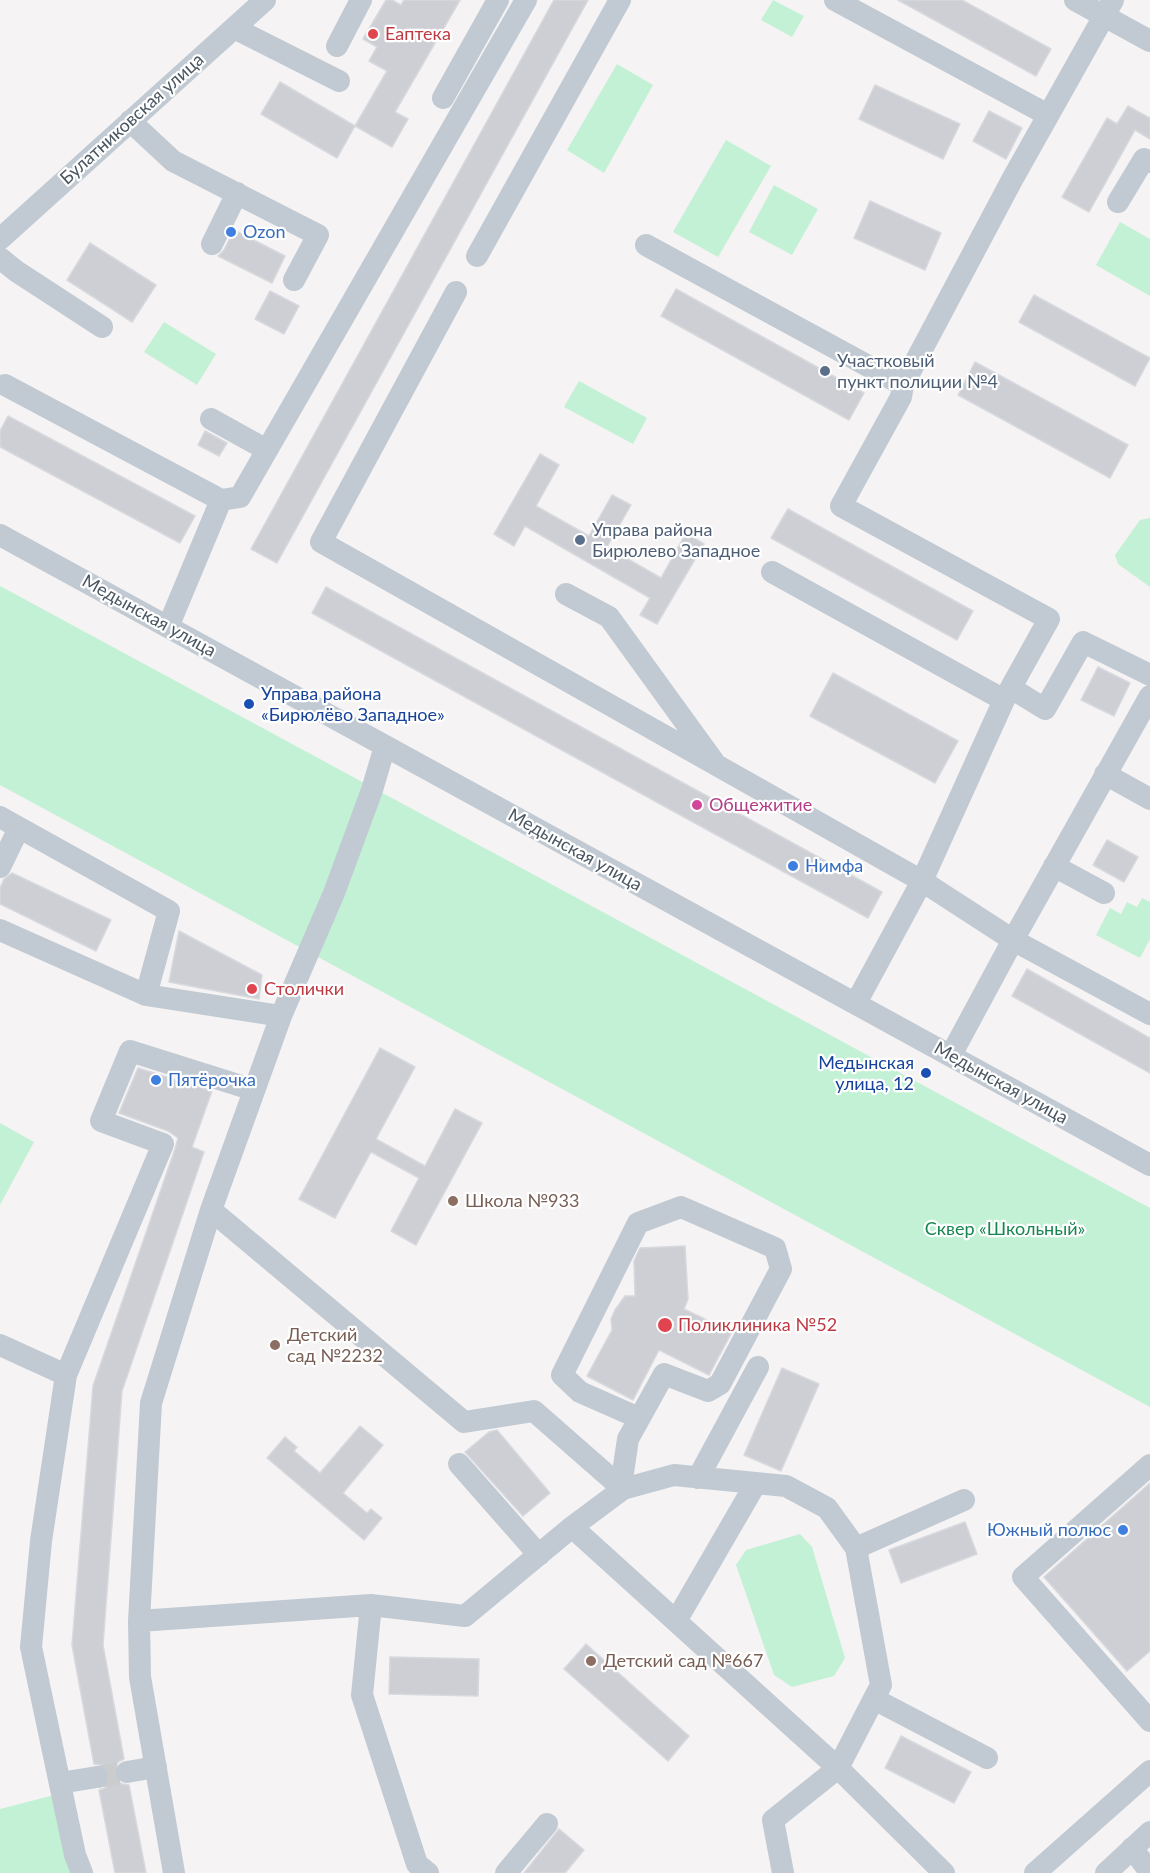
<!DOCTYPE html>
<html>
<head>
<meta charset="utf-8">
<style>
  body { margin:0 }
  canvas { display:block; background:#f5f3f3 }
</style>
</head>
<body>
<canvas width="1150" height="1873"></canvas>
<script>
const ctx = document.querySelector('canvas').getContext('2d');
ctx.lineJoin = 'round';
function fillPath(path, color) {
  ctx.fillStyle = color;
  ctx.fill(path, 'evenodd');
}
function strokePath(path, color, width, dash) {
  ctx.strokeStyle = color;
  ctx.lineWidth = width;
  ctx.lineCap = dash ? 'butt' : 'round';
  ctx.setLineDash(dash || []);
  ctx.stroke(path);
}
function write(font, color, halo, rows, align = 'center') {
  ctx.font = font + ' Lato,sans-serif';
  ctx.lineWidth = 4.5;
  ctx.setLineDash([]);
  ctx.textBaseline = 'middle';
  ctx.strokeStyle = halo;
  ctx.fillStyle = color;
  for (const [text, x, y, turn = 0] of rows) {
    ctx.save();
    ctx.translate(x, y);
    ctx.rotate((+turn || 0) * Math.PI / 180);
    ctx.textAlign = isNaN(turn) ? turn : align;
    if (halo) ctx.strokeText(text, 0, 0);
    ctx.fillText(text, 0, 0);
    ctx.restore();
  }
}
const green = new Path2D(`
  M773,0L804,16L792,37L761,20Z
  M617,64L653,85L604,173L567,150Z
  M726,140L771,166L718,257L673,232Z
  M774,185L818,209L792,255L749,232Z
  M1120,222L1150,239V296L1096,265Z
  M164,322L216,354L197,385L144,352Z
  M579,381L647,418L633,444L564,407Z
  M1150,518V587L1118,564L1115,555L1140,520Z
  M0,586L1150,1208V1407L0,785Z
  M1142,898L1150,902V939L1140,958L1096,935L1110,908L1121,914L1127,902L1137,907Z
  M0,1123L34,1142L0,1205Z
  M800,1534L812,1547L845,1658L834,1676L792,1687L774,1675L736,1565L746,1550Z
  M62,1793L82,1873H0V1809Z`);
const building = new Path2D(`
  M386,0H392L401,5L404,0H460L395,112L408,119L392,147L355,126L387,71L369,61L377,47L363,39Z
  M554,0H588L277,563L251,549Z
  M898,0H962L1051,49L1036,76Z
  M280,82L355,126L337,158L261,114Z
  M875,85L960,124L943,159L859,119Z
  M1128,106L1150,118V139L1135,130L1089,212L1062,197L1107,118L1117,124Z
  M989,111L1022,128L1006,159L973,141Z
  M870,201L941,233L925,270L854,238Z
  M234,230L285,256L272,283L218,256L224,250Z
  M90,243L156,285L132,322L67,280Z
  M676,289L864,393L849,420L661,316Z
  M270,291L299,306L284,334L255,319Z
  M1034,295L1150,358L1135,386L1019,322Z
  M975,362L1128,445L1110,478L958,395Z
  M8,416L195,516L180,543L0,447V431Z
  M205,431L227,443L219,456L198,445Z
  M540,454L559,465L536,506L589,536L612,495L631,505L607,547L661,578L686,533L704,544L657,624L640,615L650,598L525,526L514,546L494,534Z
  M788,509L973,611L957,640L771,538Z
  M326,587L882,892L868,918L312,613Z
  M1098,667L1130,683L1114,716L1081,700Z
  M833,673L958,741L935,783L810,716Z
  M1107,840L1138,857L1124,882L1093,865Z
  M12,873L111,920L96,951L0,904V888L4,879Z
  M179,931L262,975L259,999L169,982Z
  M1027,969L1150,1038V1073L1012,996Z
  M380,1048L415,1067L376,1139L425,1166L455,1109L482,1123L416,1245L391,1231L419,1178L371,1152L335,1218L299,1199Z
  M138,1068L212,1091L192,1147L204,1152L122,1391L103,1645L124,1759L118,1762L115,1767L114,1775L116,1780L122,1784L129,1785L146,1873H115L99,1790L105,1788L109,1782L110,1774L108,1769L102,1765L94,1764L72,1645L93,1386L175,1149L178,1138L168,1131L119,1113Z
  M685,1246L688,1299L684,1309L732,1332L709,1375L659,1350L633,1400L587,1376L612,1330L611,1319L615,1310L625,1296H635L634,1261L640,1248Z
  M782,1368L819,1384L781,1471L744,1455Z
  M360,1426L383,1445L343,1493L367,1513L371,1509L382,1518L364,1540L267,1458L285,1437L297,1447L294,1451L320,1473Z
  M497,1430L550,1493L523,1516L465,1452L489,1432Z
  M1150,1483V1651L1127,1671L1044,1577Z
  M965,1522L977,1554L901,1583L889,1550Z
  M586,1644L689,1736L668,1761L564,1669Z
  M390,1657L479,1659L478,1696L389,1694Z
  M901,1736L971,1772L954,1803L885,1768Z
  M559,1829L584,1850L565,1873H524Z`);
const minorTunnel = new Path2D(`
  M97,1777L127,1772`);
const minor = new Path2D(`
  M835,0L1048,115
  M1075,0L1150,41
  M234,28L339,81
  M337,46L361,0
  M443,98L498,0
  M130,121L173,161L318,235L294,280
  M1118,202L1144,159L1150,162
  M0,239L265,0
  M212,244L237,193
  M646,245L903,385
  M477,256L620,0
  M0,258L16,271L102,327
  M456,292L321,542L922,881L1013,940L1150,696
  M5,385L221,500L168,627
  M211,419L267,450
  M221,500L240,497L526,0
  M0,535L1150,1165
  M772,572L1004,700
  M566,594L609,617L714,762
  M1011,688L1045,709L1083,642L1150,675
  M1105,774L1150,799
  M0,817L169,911L146,995
  M1054,866L1104,893
  M0,867L19,828
  M0,930L146,995L281,1016
  M856,1003L922,881L1004,700L1049,619L841,506L901,397L903,385L1013,178L1113,0
  M951,1055L1013,940L1150,1014
  M211,1210L464,1422L534,1411L623,1489L572,1527L838,1768L944,1873
  M0,1345L66,1375
  M459,1464L539,1555
  M1150,1465L1023,1577L1150,1721
  M698,1478L758,1367
  M621,1486L628,1439L664,1374L708,1391L720,1384L781,1269L775,1248L681,1207L638,1223L562,1375L580,1392L639,1418
  M623,1489L674,1475L786,1486L827,1508L856,1548L881,1685L838,1768L773,1820L783,1873
  M856,1548L964,1500
  M139,1621L371,1605
  M676,1621L756,1483
  M874,1699L987,1758
  M127,1772L156,1767
  M60,1783L97,1777
  M1132,1848L1150,1872
  M82,1873L75,1855L31,1647L41,1541L66,1375L163,1144L101,1121L130,1051L254,1090
  M174,1873L140,1677L139,1621L151,1403L211,1210L232,1152L281,1016L334,893L372,790L385,746
  M428,1873L417,1864L362,1695L371,1605L465,1616L572,1527
  M506,1873L547,1824
  M1035,1873L1150,1771
  M1106,1873L1150,1832`);
const markers = [
  [373,34,6,"#e0444e"],
  [231,232,6,"#3f7fe0"],
  [825,371,6,"#5c6f8a"],
  [580,540,6,"#5c6f8a"],
  [249,704,6,"#1a4fb4"],
  [697,805,6,"#d1479c"],
  [793,866,6,"#3f7fe0"],
  [252,989,6,"#e0444e"],
  [926,1073,6,"#1a4fb4"],
  [156,1080,6,"#3f7fe0"],
  [453,1201,6,"#8d6e63"],
  [665,1325,8,"#e0444e"],
  [275,1345,6,"#8d6e63"],
  [1123,1530,6,"#3f7fe0"],
  [591,1661,6,"#8d6e63"]
];
const healthNames = [
  ["Еаптека",385,34],
  ["Столички",264,989],
  ["Поликлиника №52",678,1325]
];
const streetNames = [
  ["Булатниковская улица",132,119,-42],
  ["Медынская улица",149,616,29],
  ["Медынская улица",575,850,29],
  ["Медынская улица",1001,1083,29]
];
const shopNames = [
  ["Ozon",243,232],
  ["Нимфа",805,866],
  ["Пятёрочка",168,1080],
  ["Южный полюс",1111,1530,"right"]
];
const serviceNames = [
  ["Участковый",837,361],
  ["пункт полиции №4",837,382],
  ["Управа района",592,530],
  ["Бирюлево Западное",592,551]
];
const transitNames = [
  ["Управа района",261,694],
  ["«Бирюлёво Западное»",261,715],
  ["Медынская",914,1063,"right"],
  ["улица, 12",914,1084,"right"]
];
const hotelNames = [
  ["Общежитие",709,805]
];
const educationNames = [
  ["Школа №933",465,1201],
  ["Детский",287,1335],
  ["сад №2232",287,1356],
  ["Детский сад №667",603,1661]
];
const parkNames = [
  ["Сквер «Школьный»",1005,1229]
];
fillPath(green, '#c3f1d5');
fillPath(building, '#cdcfd5');
strokePath(building, '#d7d9de', 1.5);
strokePath(minorTunnel, '#caccce', 22, [22, 11]);
strokePath(minor, '#c1cad2', 22);
for (const [x, y, r, color] of markers) {
  const dot = new Path2D();
  dot.arc(x, y, r, 0, 2 * Math.PI);
  ctx.fillStyle = color;
  ctx.fill(dot);
  strokePath(dot, '#fff', 2);
}
write('18px', '#be3a42', '#fff', healthNames, 'left');
write('18px', '#4a5661', '#fff', streetNames);
write('18px', '#366cbe', '#fff', shopNames, 'left');
write('18px', '#4e5e75', '#fff', serviceNames, 'left');
write('18px', '#164399', '#fff', transitNames, 'left');
write('18px', '#b23c85', '#fff', hotelNames, 'left');
write('18px', '#785e54', '#fff', educationNames, 'left');
write('18px', '#17864f', '#fff', parkNames);
</script>
</body>
</html>
